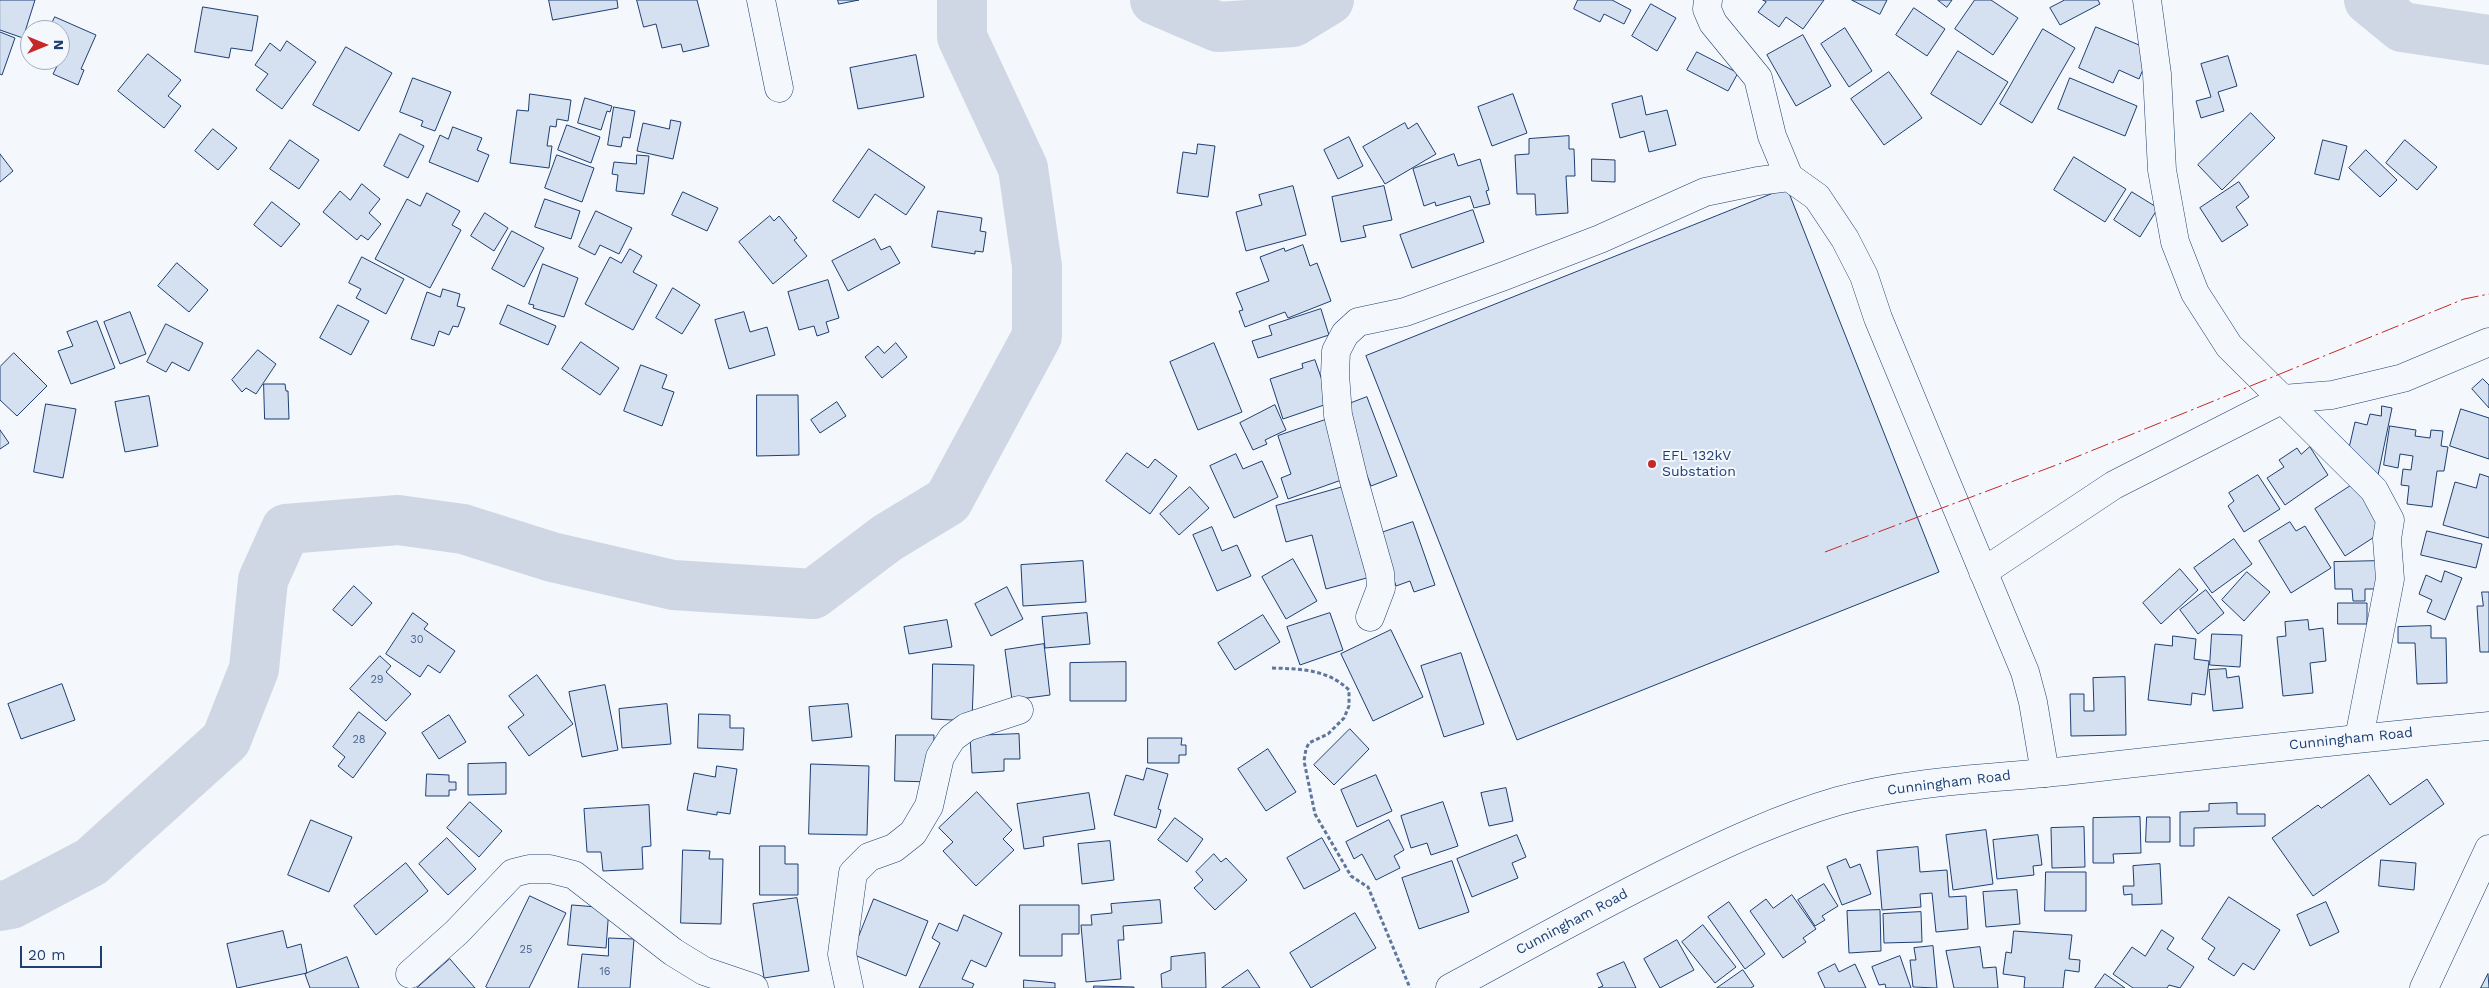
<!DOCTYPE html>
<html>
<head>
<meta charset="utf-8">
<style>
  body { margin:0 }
  #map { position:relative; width:2489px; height:988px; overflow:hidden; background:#f4f7fb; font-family:"Work Sans",sans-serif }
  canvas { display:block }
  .north { position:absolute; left:20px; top:20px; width:50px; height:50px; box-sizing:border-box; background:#f4f7fb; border:1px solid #9eadc5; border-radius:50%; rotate:90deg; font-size:14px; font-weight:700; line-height:20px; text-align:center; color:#1d3f73 }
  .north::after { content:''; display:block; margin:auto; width:18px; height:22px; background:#c62828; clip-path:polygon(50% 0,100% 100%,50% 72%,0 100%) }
  .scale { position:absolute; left:20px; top:946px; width:82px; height:22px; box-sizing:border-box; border:2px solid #1d3f73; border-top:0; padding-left:6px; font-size:15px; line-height:18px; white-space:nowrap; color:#1d3f73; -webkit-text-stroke:4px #f4f7fb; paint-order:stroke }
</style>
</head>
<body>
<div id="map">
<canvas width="2489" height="988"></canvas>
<div class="north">N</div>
<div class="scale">20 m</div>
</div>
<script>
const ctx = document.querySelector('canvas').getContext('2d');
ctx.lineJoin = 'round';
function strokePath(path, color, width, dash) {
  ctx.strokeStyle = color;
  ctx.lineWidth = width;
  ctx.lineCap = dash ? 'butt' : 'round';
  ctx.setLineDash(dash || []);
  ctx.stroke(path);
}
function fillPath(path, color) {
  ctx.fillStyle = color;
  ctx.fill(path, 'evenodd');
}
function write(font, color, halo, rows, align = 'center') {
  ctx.font = font + ' "Work Sans",sans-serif';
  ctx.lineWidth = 4;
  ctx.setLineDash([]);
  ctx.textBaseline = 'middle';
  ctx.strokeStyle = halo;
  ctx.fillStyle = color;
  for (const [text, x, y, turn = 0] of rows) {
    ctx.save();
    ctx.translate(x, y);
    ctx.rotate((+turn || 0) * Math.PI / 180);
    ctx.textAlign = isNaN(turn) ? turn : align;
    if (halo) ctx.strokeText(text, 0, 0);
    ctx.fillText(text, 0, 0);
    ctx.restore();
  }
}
const river = new Path2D(`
  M1155,0L1218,27L1293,22L1329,0
  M2369,0L2402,27L2489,40
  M0,906L11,904L91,862L226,740L254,669L263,580L286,529L398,520L463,529L552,557L673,585L813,594L887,538L948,501L1037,336V266L1023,168L962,37V0`);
const building = new Path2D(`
  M0,0H35L23,38L0,30Z
  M549,0H617L618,8L553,20Z
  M637,0H697L709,46L683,52L681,44L662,48L656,24L644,27Z
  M838,0H859L839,4Z
  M1578,0H1612L1631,10L1624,24L1604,14L1600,22L1574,9Z
  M1763,0H1824L1803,29L1786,17L1779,27L1758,12L1766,2Z
  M1852,0H1887L1880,14Z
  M1938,0H1952L1947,7Z
  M1975,0H1991L2018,18L1993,55L1955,29Z
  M2065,0H2098L2100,4L2060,25L2050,8Z
  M1651,4L1676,18L1657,51L1632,36Z
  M203,7L258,16L252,51L231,48L229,58L195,52Z
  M1914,8L1945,29L1927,56L1896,35Z
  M55,17L96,35L81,69L84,70L78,85L53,74L59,62L54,60H60V30H49Z
  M2096,27L2151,50L2139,79L2119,70L2113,83L2079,68Z
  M1845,28L1872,71L1849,87L1821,44Z
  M2043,29L2075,48L2032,123L2000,104Z
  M0,32L15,38L2,75L0,74Z
  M1803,35L1831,86L1796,106L1767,55Z
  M287,41L316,62L282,109L256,90L268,74L255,65L270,43L280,51Z
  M346,47L392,73L359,131L313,105Z
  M1958,51L2008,82L1981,125L1931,94Z
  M1697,52L1738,73L1728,91L1687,70Z
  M148,54L181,80L168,96L181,106L164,128L118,91Z
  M916,55L924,97L858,109L850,68Z
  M2228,56L2237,86L2218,92L2224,111L2201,118L2196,101L2211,97L2201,64Z
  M1889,72L1922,118L1884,145L1851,99Z
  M413,78L451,92L435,131L421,126L423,121L400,112Z
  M2070,78L2137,106L2125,136L2058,109Z
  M530,94L571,100L568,121L557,119L556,127L550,126L547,146H552L549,168L510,163L517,110L528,111Z
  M1513,94L1527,133L1492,146L1478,107Z
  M1642,96L1646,115L1667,110L1676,145L1649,152L1644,131L1620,138L1612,104Z
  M585,98L612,106L610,112L607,111L601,130L578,123Z
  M614,107L635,111L630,138L623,137L621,147L608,145Z
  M2251,113L2275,138L2222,190L2198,165Z
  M671,120L681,122L673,159L637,151L643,123L669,129Z
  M1405,123L1408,129L1417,123L1436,154L1385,184L1363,147Z
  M567,125L600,137L591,163L558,150Z
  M453,127L482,138L477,150L489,155L478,182L429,162L440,135L448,139Z
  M213,129L237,148L218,170L195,151Z
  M400,134L424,146L408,178L384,166Z
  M1569,136V149H1574L1575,176H1566L1568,213L1536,215L1535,194H1517L1515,155L1529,154V139Z
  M1349,137L1363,166L1338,179L1324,150Z
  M290,140L319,160L299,189L270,169Z
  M2323,140L2347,146L2339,180L2315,174Z
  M2405,140L2437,167L2417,190L2386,163Z
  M1198,144L1215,146L1208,197L1177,193L1183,152L1196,154Z
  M869,149L925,187L906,215L875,194L859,218L833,201Z
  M2366,150L2397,180L2380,197L2349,168Z
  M0,154L13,171L0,182Z
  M1454,154L1458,166L1480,159L1489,190L1486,191L1490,204L1474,208L1470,196L1436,206L1435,202L1424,206L1413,169Z
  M557,155L594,168L582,202L545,188Z
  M637,155L649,156L644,194L616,191L618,175L612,174L614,162L636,164Z
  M2074,157L2126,189L2105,222L2054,190Z
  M1592,159L1615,160V182L1592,181Z
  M2239,182L2249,197L2236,207L2248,225L2222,242L2200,208Z
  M362,184L380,199L369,213L381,224L368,240L361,235L357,240L323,212L340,191L350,200Z
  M1293,186L1306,235L1246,251L1236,212L1262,205L1259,195Z
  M1384,186L1392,220L1363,226L1366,237L1341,242L1332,197Z
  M1787,188L1939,572L1517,740L1366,356Z
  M683,192L718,208L707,231L672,215Z
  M2132,192L2158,208L2140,237L2114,220Z
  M427,193L460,211L452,225L461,230L430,288L375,259L407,199L420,206Z
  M545,199L580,211L571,239L535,227Z
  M272,202L300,224L281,247L254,225Z
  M1473,210L1484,242L1412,268L1400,235Z
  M596,211L632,228L619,254L600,245L595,255L579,247Z
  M938,211L982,218L980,231L986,232L983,252L975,251V254L932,247Z
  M485,213L508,228L494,251L471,236Z
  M770,216L774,221L779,216L797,238L794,240L807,256L773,284L739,242Z
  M512,231L544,248L524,287L492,269Z
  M875,239L881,250L890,246L900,263L848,291L832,261Z
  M1303,245L1310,266L1317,263L1331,301L1288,318L1285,312L1245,327L1239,311L1243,310L1236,293L1269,281L1260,257L1284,248L1285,251Z
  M630,249L642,256L633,272L657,285L633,330L585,304L610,257L621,263Z
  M362,257L404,279L386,314L356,298L361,289L349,283Z
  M177,263L208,290L189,312L158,286Z
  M543,264L578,278L564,317L533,308L534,305L529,304Z
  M828,280L839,318L826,322L829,332L817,336L814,326L799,330L788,292Z
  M673,288L700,305L682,334L656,318Z
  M443,289L460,294L457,306L465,308L458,327L453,326L449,335L439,331L434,346L411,339L427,292L440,297Z
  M338,305L369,321L351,355L320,338Z
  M508,305L556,326L548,345L500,324Z
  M1321,309L1329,335L1258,358L1252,341L1272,335L1269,326Z
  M130,312L146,354L120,364L104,322Z
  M744,312L750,332L767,327L775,355L729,369L715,320Z
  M97,321L115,368L71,384L58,351L73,346L67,332Z
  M166,324L203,343L189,371L172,362L166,372L147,362Z
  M581,342L619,368L600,395L562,369Z
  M896,343L907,357L882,378L865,357L878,346L884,353Z
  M1214,343L1242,412L1198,430L1170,362Z
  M258,350L276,364L256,394L246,388L242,392L232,380Z
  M14,353L47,386L17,416L0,400V367Z
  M1315,360L1330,403L1283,419L1270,379L1303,368L1302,364Z
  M641,365L667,375L662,388L674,392L662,426L624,411Z
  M2483,379L2489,385V408L2472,389Z
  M264,384H285L286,391H288L289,419H265Z
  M757,395H798L799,455L757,456Z
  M149,396L158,446L125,452L115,402Z
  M1367,397L1397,476L1371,486L1341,407Z
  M837,402L846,416L820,433L811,420Z
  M46,404L76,409L63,478L34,472Z
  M1275,405L1286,430L1265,440L1267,444L1253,450L1240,423Z
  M2382,406L2392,408L2378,475L2346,461L2355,422L2367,425L2370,414L2381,416Z
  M2461,409L2489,418V459L2450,446Z
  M1328,419L1347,478L1288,499L1281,478L1291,474L1278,436Z
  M2390,426L2416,430L2415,436L2430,438L2431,430L2443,431L2441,446L2448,447L2444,471H2437L2432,507L2407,504L2409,486L2401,485L2403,469L2411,470L2413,456L2400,454L2398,468L2384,465Z
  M0,430L9,443L0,449Z
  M2310,447L2328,475L2285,505L2267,478L2284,467L2279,460L2297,448L2301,454Z
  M1127,453L1148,468L1155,459L1177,476L1150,514L1106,481Z
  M1236,454L1243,469L1262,461L1278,497L1234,518L1210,466Z
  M2480,474L2489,477V538L2443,525L2455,482L2476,488Z
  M2258,475L2280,509L2244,532L2228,506L2234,501L2229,493Z
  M2355,483L2385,530L2345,556L2315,509Z
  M1350,485L1374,576L1326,589L1312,535L1286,542L1276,506Z
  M1190,487L1209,508L1179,535L1160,514Z
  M1413,522L1435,585L1414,592L1410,581L1396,586L1378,534Z
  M2290,522L2296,531L2305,526L2331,568L2291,593L2259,541Z
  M1212,527L1222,551L1237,545L1251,576L1217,591L1193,535Z
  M2427,531L2482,544L2476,568L2421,555Z
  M2234,539L2252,564L2212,593L2194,568Z
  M1293,559L1317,601L1286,619L1262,577Z
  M1083,561L1086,602L1023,606L1021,565Z
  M2380,561L2381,589H2365V601H2353L2352,589H2335L2334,562Z
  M2180,569L2198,590L2161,624L2143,603Z
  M2445,571L2462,578L2445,620L2427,612L2432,600L2419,594L2426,575L2441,582Z
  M2247,572L2270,592L2244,621L2222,600Z
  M354,586L372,603L352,626L333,610Z
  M1007,587L1023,619L991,636L975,604Z
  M2206,590L2224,613L2198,634L2180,610Z
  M2482,592H2489V652H2480L2477,606H2483Z
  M2338,603H2367V624H2338Z
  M413,613L428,624L424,629L455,651L440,673L428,665L420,677L386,654Z
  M1087,613L1090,644L1045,648L1042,617Z
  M1330,613L1343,650L1300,665L1287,627Z
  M1263,615L1280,642L1235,670L1218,643Z
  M947,620L952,647L909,654L904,627Z
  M2308,620L2309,630L2323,628L2326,661L2310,663L2313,693L2283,696L2277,637L2286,636L2285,622Z
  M2431,626V638H2446L2447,683L2417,684L2415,643H2398V627Z
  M1391,630L1423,697L1373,721L1341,654Z
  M2212,634L2242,635L2240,667L2210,665Z
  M2173,636L2196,639L2194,659L2209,661L2205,695L2192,693L2191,705L2148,700L2155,644L2172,646Z
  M1044,644L1050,695L1012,700L1005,650Z
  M1461,653L1484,724L1444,737L1421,666Z
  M380,656L391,666L386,672L411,694L386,721L350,689Z
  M1126,662V701H1070V663Z
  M933,664L974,665L972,721L932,719Z
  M2226,669L2227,678L2239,676L2243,708L2213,711L2209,670Z
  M537,675L573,724L529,756L508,727L524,715L509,696Z
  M2125,677L2126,735L2071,736L2070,694H2084V711H2094L2093,678Z
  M62,684L75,720L21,739L8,704Z
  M605,685L618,750L582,757L569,692Z
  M667,704L671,744L622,748L619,709Z
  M848,704L852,737L812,741L809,707Z
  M359,712L386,733L353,778L338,766L345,757L333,747Z
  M699,714L730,715V728H744L743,750L698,748Z
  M449,715L466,742L439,759L422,733Z
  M1350,729L1369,749L1334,785L1314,765Z
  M1019,734L1020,759H1004V771L972,773L970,736Z
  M896,735H934L933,782L895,781Z
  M1148,738H1182L1181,745H1186V755H1179V763H1148Z
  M1268,749L1296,792L1266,811L1238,769Z
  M506,763V794L468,795V764Z
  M811,764L869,766L867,835L809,834Z
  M717,766L737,769L730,814L717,812V815L687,810L694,773L715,777Z
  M1147,768L1168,774L1158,809L1161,810L1156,828L1114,815L1126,775L1143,780Z
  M427,774L449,775V782H456V790H449V796H426Z
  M1376,775L1392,811L1357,827L1341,790Z
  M2369,775L2390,805L2427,779L2444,804L2313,896L2272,838L2318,805L2321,808Z
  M1506,788L1513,821L1489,826L1481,793Z
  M977,792L1012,830L1003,839L1014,850L976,886L943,851L953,842L939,828Z
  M1089,793L1095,829L1043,837L1044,846L1024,849L1017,804Z
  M470,802L502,831L479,857L447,828Z
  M1443,802L1458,846L1431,855L1427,843L1411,848L1401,816Z
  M2237,803V814H2265V826L2194,828V846H2180V812L2209,811V804Z
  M649,805L651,846L642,847L643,869L603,871L601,852H587L584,809Z
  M2140,817L2141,853L2113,854L2114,863H2093V818Z
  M2147,817H2170V842H2146Z
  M1175,818L1203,839L1187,862L1158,840Z
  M311,820L352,837L329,892L288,875Z
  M1389,820L1404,850L1394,856L1400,868L1376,880L1362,854L1354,859L1346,842Z
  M2084,827L2085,867L2052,868L2051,828Z
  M1986,830L1993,884L1953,890L1946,835Z
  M1517,835L1526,857L1512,863L1518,878L1472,897L1457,859Z
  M2038,835L2042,865L2033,866L2034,875L1997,879L1993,840Z
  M447,838L476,869L448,895L419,864Z
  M1322,838L1340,870L1304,889L1287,858Z
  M1110,841L1114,880L1082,884L1078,844Z
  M760,846H785V864H798V895H760Z
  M1918,847L1920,872L1947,870L1949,897L1966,896L1968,929L1936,932L1932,893L1920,894L1921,907L1882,910L1877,851Z
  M683,850L710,851L709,859H723L721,924L681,923Z
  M1214,854L1221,862L1226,858L1247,880L1215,910L1194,888L1203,880L1196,872Z
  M1846,859L1850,868L1860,864L1871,894L1842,905L1827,867Z
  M2381,860L2416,863L2414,890L2379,886Z
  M1452,861L1469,912L1419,929L1402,878Z
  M406,863L428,891L376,935L354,906Z
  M2160,864L2162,904L2132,905V894L2124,895L2123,886H2134L2133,866Z
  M2046,872H2086V911H2045Z
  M1824,884L1838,906L1822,916L1825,920L1815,926L1798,900Z
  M2017,890L2020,924L1986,927L1983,892Z
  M1792,895L1816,929L1803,938L1806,942L1783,958L1750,911L1766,899L1773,908Z
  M530,896L566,913L529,988H488L486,987Z
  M2229,897L2280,930L2254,970L2243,963L2234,976L2208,959L2215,948L2202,939Z
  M797,898L809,971L764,978L753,904Z
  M874,899L928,921L906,976L852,954Z
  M1160,900L1162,923L1123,926L1124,940H1118L1121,979L1086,982L1081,925H1092L1091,915L1112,913L1111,904Z
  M1729,902L1765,954L1745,969L1708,917Z
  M2326,902L2339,932L2310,946L2297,915Z
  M572,905L609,908L606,948L568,945Z
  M1020,905H1079V934H1062V956H1020Z
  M1880,910L1881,951L1849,953L1847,911Z
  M1921,912L1922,942L1884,943L1883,914Z
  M1355,913L1376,948L1311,988L1290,953Z
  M964,915L1002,933L986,967L971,960L962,979L974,984L972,988H919L940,943L932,938L939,923L957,931Z
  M1703,925L1736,967L1715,983L1682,942Z
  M2162,930L2174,938L2167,949L2194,967L2180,988L2169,985L2167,988H2133L2113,974L2132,947L2145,956Z
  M283,931L287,948L301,944L307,973L237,988L227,944Z
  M2014,931L2072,935L2069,959L2080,960L2079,972L2065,970L2063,988H2024L2025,977L2003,974L2006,952L2011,953Z
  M609,938L634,939L630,988H578L582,954L608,956Z
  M1677,940L1694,970L1660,988L1644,959Z
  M1933,946L1937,988L1913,987L1910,960H1916L1914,948Z
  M1980,947L1983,968L1996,967L1998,988H1954L1946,951Z
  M1205,953L1206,988H1162L1161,974L1171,970V957Z
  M1900,956L1911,988H1886L1885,984L1879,985L1872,967Z
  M347,957L359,988H310L305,974Z
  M450,959L475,988H417Z
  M1624,962L1636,988H1598L1603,986L1597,974Z
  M1835,964L1839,972L1855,964L1866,988H1825L1818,973Z
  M1248,970L1260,988H1222Z
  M1743,970L1754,986L1751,988H1717Z
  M2105,974L2125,988H2095Z
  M2488,974L2489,988H2481Z
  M1024,980L1055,983V988H1024Z
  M1094,986L1134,987V988H1094Z`);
const path = new Path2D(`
  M1272,668C1301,669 1327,669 1349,690V706L1344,718L1328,734L1309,743L1306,749L1304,761L1315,814L1351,876L1368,887L1410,988`);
const minor = new Path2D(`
  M761,0L779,88
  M1708,0L1707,9L1713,23L1758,78L1772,136L1789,177
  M2147,0L2157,74L2162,170L2175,242L2195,293L2229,346L2374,490L2390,520L2387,539L2390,579L2359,738
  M1983,572L2114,485L2283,399L2332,395L2403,378L2489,342
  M1370,617L1381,588L1380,573L1354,481L1338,415L1335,374L1336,351L1345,334L1358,322L1405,312L1504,276L1600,239L1705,192L1758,181L1789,177L1817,197L1845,239L1864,276L1878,318L2025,672L2033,702L2045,773
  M410,974L457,932L513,873L529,869H550L574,875L673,952L704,971L754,988
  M849,987L842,954L853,873L869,857L894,848L913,833L929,806L940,757L952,738L967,727L1019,710
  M2424,988L2489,849`);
const major = new Path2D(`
  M1450,988C1524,948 1597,907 1672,870C1726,843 1780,818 1838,801C1913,780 1989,779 2065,771C2207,755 2348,739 2489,726`);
const power = new Path2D(`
  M1825,552L2059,464L2464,299L2489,294`);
const markers = [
  [1652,464,5,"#c62828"]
];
const numberNames = [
  ["30",417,640],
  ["29",377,680],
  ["28",359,740],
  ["25",526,950],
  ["16",605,972]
];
const poiNames = [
  ["EFL 132kV",1662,456],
  ["Substation",1662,472]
];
const streetNames = [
  ["Cunningham Road",2351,739,-6],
  ["Cunningham Road",1949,783,-7],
  ["Cunningham Road",1572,922,-28]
];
strokePath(river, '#cfd7e4', 50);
fillPath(building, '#d5e0f0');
strokePath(building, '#1d3f73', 1);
strokePath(minor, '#1d3f73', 29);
strokePath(major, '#1d3f73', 29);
strokePath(path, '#5e769c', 3, [4, 2.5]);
strokePath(minor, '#f4f7fb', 28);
strokePath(major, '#f4f7fb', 28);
strokePath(power, '#c62828', 1, [18, 4, 2.5, 4]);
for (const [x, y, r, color] of markers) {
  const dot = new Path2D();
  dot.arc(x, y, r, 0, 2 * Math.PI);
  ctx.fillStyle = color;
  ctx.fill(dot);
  strokePath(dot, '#f4f7fb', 2);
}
write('11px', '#4b6792', null, numberNames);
write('14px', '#1d3f73', '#f4f7fb', poiNames, 'left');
write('14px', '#1d3f73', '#f4f7fb', streetNames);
</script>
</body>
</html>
